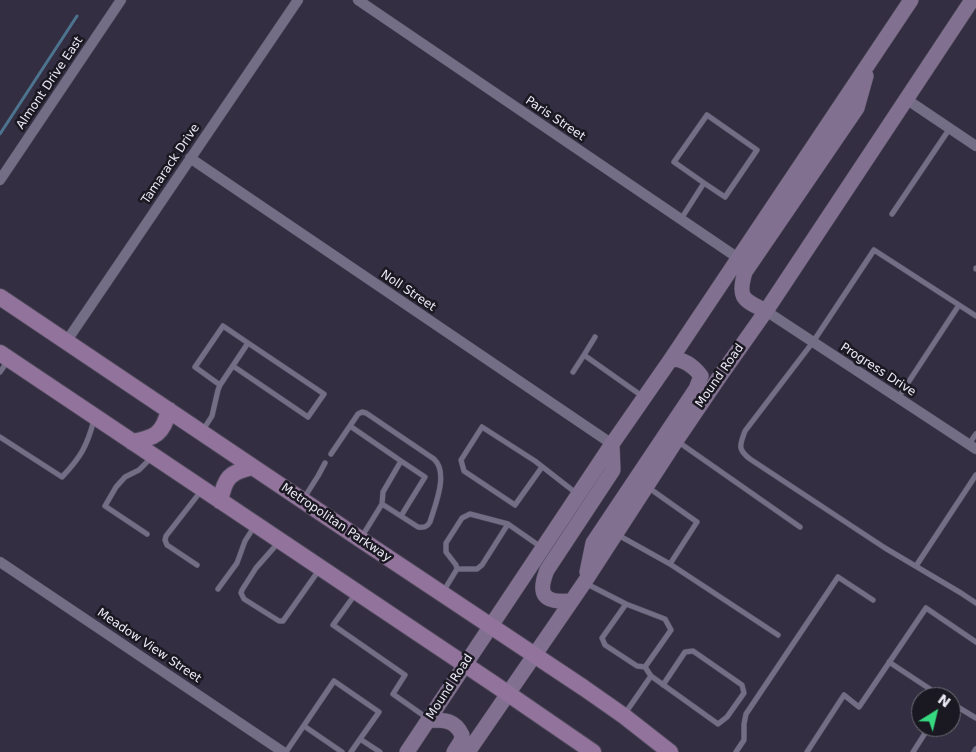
<!DOCTYPE html>
<html>
<head>
<meta charset="utf-8">
<style>
  body { margin:0 }
  #map { position:relative; width:976px; height:752px; overflow:hidden; background:#332e41; font-family:"DejaVu Sans",sans-serif }
  canvas { display:block }
  .north { position:absolute; left:911px; top:687px; width:50px; height:50px; box-sizing:border-box; background:#1a1821; border:1px solid #6e6c77; border-radius:50%; rotate:36deg; font-size:14px; font-weight:700; line-height:20px; text-align:center; color:#edeaf7 }
  .north::after { content:''; display:block; margin:auto; width:18px; height:22px; background:#36d880; clip-path:polygon(50% 0,100% 100%,50% 72%,0 100%) }
</style>
</head>
<body>
<div id="map">
<canvas width="976" height="752"></canvas>
<div class="north">N</div>
</div>
<script>
const ctx = document.querySelector('canvas').getContext('2d');
ctx.lineJoin = 'round';
function strokePath(path, color, width, dash) {
  ctx.strokeStyle = color;
  ctx.lineWidth = width;
  ctx.lineCap = dash ? 'butt' : 'round';
  ctx.setLineDash(dash || []);
  ctx.stroke(path);
}
function write(font, color, halo, rows, align = 'center') {
  ctx.font = font + ' "DejaVu Sans",sans-serif';
  ctx.lineWidth = 5;
  ctx.setLineDash([]);
  ctx.textBaseline = 'middle';
  ctx.strokeStyle = halo;
  ctx.fillStyle = color;
  for (const [text, x, y, turn = 0] of rows) {
    ctx.save();
    ctx.translate(x, y);
    ctx.rotate((+turn || 0) * Math.PI / 180);
    ctx.textAlign = isNaN(turn) ? turn : align;
    if (halo) ctx.strokeText(text, 0, 0);
    ctx.fillText(text, 0, 0);
    ctx.restore();
  }
}
const stream = new Path2D(`
  M0,134L77,16`);
const service = new Path2D(`
  M892,214L950,128
  M681,219L704,183L725,197L757,150L707,115L674,162L704,183
  M976,268V269
  M976,316L874,250L813,342L745,431C740,445 737,449 750,459L885,548L961,593L976,603
  M595,337L584,355L642,396
  M233,366L308,417L324,394L248,343
  M0,372L7,362
  M573,372L584,355
  M898,398L959,305
  M350,426L401,461L383,492L382,504
  M203,430L212,416L218,390L220,385L248,343L223,326L195,367L220,385
  M0,437L62,477C81,457 87,446 94,420
  M677,441L800,527
  M969,444L976,434
  M331,454L358,414L362,412L366,413L434,459C449,473 435,505 430,522C427,527 424,528 418,527L382,504L361,538
  M542,467L515,505L464,471L461,460L482,427L535,461L576,493
  M304,498L318,476L325,463
  M401,516L425,477L401,461
  M147,534L105,506L116,487L125,477L139,470L151,458
  M618,535L670,564L697,522L649,488
  M278,543L256,568L242,590L241,593L244,599L279,621H283L319,570
  M670,564L778,635
  M197,565L167,545L165,540L166,536L201,491
  M916,566L976,475
  M457,569L456,565L446,552V543L462,518L470,514L508,524L541,547
  M457,569H477L482,565L508,524
  M587,584L626,604L665,619L671,630L645,667L637,666L605,645L602,638L626,604
  M218,589L237,563L245,541L254,527
  M443,592L457,569
  M356,593L333,625L405,675L393,694L427,718
  M889,662L942,697
  M645,667L651,676L718,724L727,717L744,693L742,685L693,651L685,652L663,685
  M951,703L976,718
  M624,715L651,676
  M304,726L342,752
  M286,752L334,681L379,712L360,739L380,752
  M351,752L360,739
  M736,752L744,740V724L746,714L838,577L873,600
  M807,752L844,695L859,707L926,608L976,642
  M913,752L929,727
  M974,752L976,749`);
const minor = new Path2D(`
  M358,0L738,258
  M906,99L976,146
  M190,158L612,444
  M0,180L121,0
  M766,311L976,449
  M66,342L298,0
  M0,562L283,752`);
const secondary = new Path2D(`
  M766,311C744,300 737,299 745,272L857,108L866,76
  M587,572L593,543L696,389L701,376C693,365 684,359 671,359
  M571,601C544,603 537,595 547,570L613,470L612,444
  M429,720C445,720 455,720 462,735L461,741L454,752
  M407,752L612,444L671,359L911,0
  M468,752L584,583L676,441L720,376L766,311L972,0`);
const primary = new Path2D(`
  M0,297L360,539L584,688L624,716L670,752
  M0,353L494,684L593,752
  M132,442C155,438 163,434 169,410
  M220,501C225,478 229,472 253,467`);
const streetNames = [
  ["Almont Drive East",50,83,-56],
  ["Paris Street",555,119,34],
  ["Tamarack Drive",171,164,-56],
  ["Noll Street",408,291,34],
  ["Progress Drive",878,370,33],
  ["Mound Road",720,376,-55],
  ["Metropolitan Parkway",336,523,34],
  ["Meadow View Street",149,646,34],
  ["Mound Road",450,687,-57]
];
strokePath(stream, '#4d748e', 3);
strokePath(service, '#4d495a', 6);
strokePath(minor, '#4d495a', 11);
strokePath(secondary, '#4d495a', 16);
strokePath(primary, '#4d495a', 18);
strokePath(service, '#736e85', 5);
strokePath(minor, '#736e85', 10);
strokePath(secondary, '#827090', 15);
strokePath(primary, '#92739c', 16);
write('12px', '#edeaf7', '#1a1821', streetNames);
</script>
</body>
</html>
